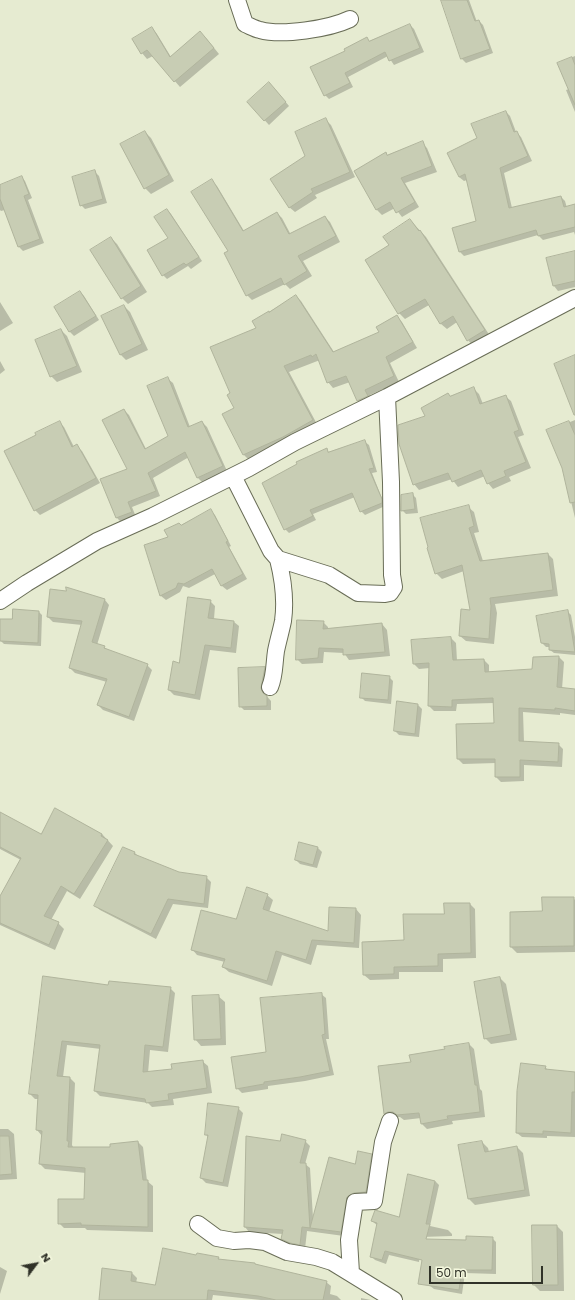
<!DOCTYPE html>
<html>
<head>
<meta charset="utf-8">
<style>
  body { margin:0 }
  #map { position:relative; width:575px; height:1300px; overflow:hidden; background:#e6ebd1; font-family:Poppins,sans-serif }
  canvas { display:block }
  .north { position:absolute; left:16px; top:1244px; width:40px; height:40px; -webkit-text-stroke:3px #f4f8de; paint-order:stroke; rotate:58deg; font-size:11px; font-weight:700; line-height:16px; text-align:center; color:#303228 }
  .north::after { content:''; display:block; margin:auto; width:14px; height:18px; background:#303228; clip-path:polygon(50% 0,100% 100%,50% 72%,0 100%) }
  .scale { position:absolute; left:429px; top:1266px; width:114px; height:18px; box-sizing:border-box; border:2px solid #303228; border-top:0; padding-left:5px; font-size:12px; line-height:14px; white-space:nowrap; color:#303228; -webkit-text-stroke:3px #f4f8de; paint-order:stroke }
</style>
</head>
<body>
<div id="map">
<canvas width="575" height="1300"></canvas>
<div class="north">N</div>
<div class="scale">50 m</div>
</div>
<script>
const ctx = document.querySelector('canvas').getContext('2d');
ctx.lineJoin = 'round';
function fillPath(path, color) {
  ctx.fillStyle = color;
  ctx.fill(path, 'evenodd');
}
function strokePath(path, color, width, dash) {
  ctx.strokeStyle = color;
  ctx.lineWidth = width;
  ctx.lineCap = dash ? 'butt' : 'round';
  ctx.setLineDash(dash || []);
  ctx.stroke(path);
}
const shadow = new Path2D(`
  M442,0H469L477,22L479,21L483,25L493,53L466,63L462,59Z
  M410,25L414,29L424,52L394,65L388,56L348,77L353,87L329,99L325,95L346,52L367,39L370,42Z
  M152,28L157,34L171,57L206,38L219,54L180,87L153,56L147,59L142,53Z
  M575,56V112L566,90L569,89L558,63Z
  M273,87L289,106L269,125L248,102Z
  M506,112L510,116L516,132L521,137L532,161L504,173L512,208L561,197L565,201L567,208L575,205V235L574,232L543,240L538,235L464,256L460,252L477,222L467,180L464,181L459,177L478,139Z
  M326,120L331,125L355,177L315,195L317,198L295,212L289,207L306,156Z
  M145,132L151,138L174,181L151,194L145,188Z
  M422,143L427,148L437,172L405,183L419,207L402,217L395,208L382,215L377,210L355,171L385,153L388,156Z
  M95,172L99,176L107,203L85,209L81,205Z
  M21,177L25,181L32,198L28,200L44,243L23,251L19,247L5,210L1,211L0,210V186Z
  M211,181L217,186L244,231L277,213L282,218L291,235L325,217L330,222L340,242L303,261L312,276L290,289L285,284L252,300L247,295L229,252Z
  M167,210L171,214L202,261L191,269L188,266L167,279L163,275L169,238Z
  M410,220L426,237L490,336L473,346L468,340L457,322L447,329L441,324L429,305L405,319L399,313L390,245Z
  M111,238L117,244L147,292L128,304L122,298Z
  M575,252V287L558,291L554,286L547,259Z
  M80,292L84,296L99,320L74,336L70,332L55,307Z
  M296,296L301,301L334,352L380,333L397,317L402,322L417,348L390,363L399,382L370,395L373,401L363,406L358,400L350,382L333,388L328,382L320,360L289,372L318,426L249,460L244,455L224,415L235,409L231,394L257,328L269,312Z
  M0,302L13,323L0,331Z
  M124,306L130,312L148,350L126,360L120,354Z
  M61,330L67,336L82,372L57,382L51,376Z
  M0,361L5,370L0,374Z
  M168,379L173,383L190,427L202,422L207,427L227,471L203,483L198,478L189,457L153,478L160,496L132,507L136,517L122,523L117,518L102,480L128,469L124,410L129,415L146,449L169,436Z
  M474,389L479,394L483,404L505,396L511,401L524,435L518,437L531,468L509,477L511,481L493,489L488,483L485,476L458,487L452,479L419,490L414,484L427,416L451,397Z
  M575,420V518L563,468L548,431Z
  M59,422L64,427L74,447L76,446L82,451L100,483L40,515L35,510L37,436Z
  M365,442L369,445L377,472L372,473L385,506L365,515L361,511L355,497L313,514L316,520L289,533L285,529L326,450L329,452Z
  M412,494L416,498L418,513L406,514L402,510Z
  M468,507L474,512L479,532L474,533L483,561L548,554L553,559L558,596L495,604L497,613L494,644L466,641L460,636L471,611L464,571L442,579L436,573Z
  M210,511L215,515L231,546L229,547L247,579L227,590L222,586L215,574L189,588L183,586L180,592L166,600L161,596L146,545L170,538L181,526Z
  M105,600L109,605L97,645L104,647L108,650L147,665L152,670L134,721L103,710L98,705L107,682L75,673L70,668L82,625L53,622L48,617Z
  M210,601L215,606L214,619L234,622L239,626L236,653L210,650L200,700L174,695L169,690Z
  M567,611L571,615L575,637V655L554,653L550,650V647H546L542,643Z
  M39,612L42,615L41,646L4,644L1,641L13,620Z
  M323,622L328,627V629L382,624L387,630L390,656L349,660L344,653L324,652L323,663L302,664L297,659Z
  M451,638L456,643L457,661L484,660L489,665V672L533,670L559,657L564,662L562,689L575,690V715L560,713V715L523,712L524,742L558,744L563,749L562,767L524,765V781L501,782L496,777V763L463,764L458,759L495,724L494,703L457,704L456,711H434L429,706L430,668L419,669L414,664Z
  M264,668L268,672L264,693L271,701V710H244L240,706Z
  M389,677L393,681L391,704L365,701L361,697Z
  M418,705L422,709L419,737L399,735L395,731Z
  M56,809L102,834L113,846L80,899L67,891L51,920L58,923L64,929L55,950L0,925V898L21,860L0,849V813L42,835Z
  M124,848L135,853L139,857L179,873L206,877L211,882L208,908L173,904L156,939L100,910L95,905Z
  M318,848L322,852L317,868L300,864L296,860Z
  M267,895L273,900L269,912L329,933L356,909L361,915L359,948L317,945L311,965L282,955L272,986L229,972L223,967L225,962L197,955L192,949L237,920Z
  M573,898L575,900V952L517,953L511,947L543,912Z
  M470,904L475,909L476,958L443,959V972H399V979L370,980L364,975L405,941L445,914Z
  M44,977L109,986L170,988L175,993L168,1052L150,1050L148,1073L173,1069L202,1061L208,1066L212,1093L173,1099L174,1105L152,1107L148,1103L100,1096L95,1091L101,1049L67,1045L63,1077L70,1078L75,1083L72,1145L73,1147L111,1148L138,1142L143,1147L147,1181L153,1186V1232L87,1230L85,1228H64L59,1223L85,1200L86,1173L45,1169L40,1164L42,1136L37,1130L38,1099H35L30,1094Z
  M500,978L506,984L517,1040L491,1044L485,1038Z
  M321,994L326,998L329,1039H326L334,1075L305,1081L268,1086V1089L242,1093L237,1088L267,1053Z
  M218,996L225,1002L226,1045L201,1046L195,1039Z
  M469,1044L474,1049L480,1089L482,1091L485,1117L452,1121L453,1124L427,1129L421,1123V1118L404,1120L400,1117H394L390,1119L385,1113L412,1063L446,1050Z
  M545,1067L548,1070L575,1073V1137L547,1136V1138L522,1137L517,1133Z
  M238,1108L243,1113L228,1187L206,1183L201,1178L209,1138L206,1135Z
  M0,1129H8L14,1134L17,1179L0,1180Z
  M247,1137L281,1142L305,1141L310,1146L305,1164L310,1168L313,1218L356,1165L371,1155L375,1159L369,1196L344,1236L307,1231L305,1249L295,1247L287,1244L283,1239V1234L249,1232L245,1227Z
  M482,1142L488,1148L489,1152L517,1147L523,1153L530,1196L475,1205L469,1199Z
  M435,1181L439,1185L430,1226L448,1230L452,1234V1236L421,1237L419,1262L389,1255L386,1264L375,1260L371,1256L378,1226L372,1221L400,1218Z
  M557,1226L563,1232L564,1291H540L534,1285Z
  M492,1238L496,1242V1274L465,1273L462,1294L434,1289L429,1285L467,1241Z
  M197,1256L218,1258L221,1260L255,1264L326,1282L331,1286L330,1294L337,1296L341,1300H261L213,1295L212,1300H100L132,1273L137,1278L136,1283L156,1286Z
  M0,1267L7,1271L0,1294Z
  M361,1298L371,1300H361Z`);
const building = new Path2D(`
  M441,0H467L475,21L479,20L490,49L461,59Z
  M410,24L420,48L389,61L385,52L345,73L350,83L324,96L310,67L345,51L344,49L367,37L369,41Z
  M152,27L170,57L200,31L214,48L174,82L147,50L141,54L132,39Z
  M572,57L575,65V105L557,63Z
  M269,82L286,102L264,121L247,102Z
  M506,111L514,132L517,131L528,156L500,168L509,208L561,196L564,207L575,204V227L538,236L536,230L459,252L452,228L476,221L465,174L459,177L447,153L477,138L471,124Z
  M326,118L350,172L311,189L313,192L289,208L270,179L305,156L295,132Z
  M145,131L169,175L144,189L120,144Z
  M423,141L432,166L401,178L415,202L396,213L390,202L376,210L354,171L386,152L387,155Z
  M95,170L103,199L80,206L72,177Z
  M22,176L29,194L24,196L40,239L18,247L0,199V185Z
  M212,179L243,231L277,212L289,234L325,216L336,236L298,256L307,271L284,285L281,278L246,296L224,253L228,251L191,192Z
  M167,209L199,257L186,265L184,263L162,276L147,250L168,238L154,217Z
  M410,219L419,231L420,230L485,330L467,341L453,316L440,324L425,299L398,314L365,260L389,245L383,237Z
  M111,237L141,286L121,299L90,250Z
  M575,251V281L553,286L546,258Z
  M80,291L96,316L69,332L54,307Z
  M296,295L333,352L379,332L376,327L397,315L413,342L386,357L394,376L365,390L368,396L357,401L346,376L327,383L316,354L312,357L311,355L284,366L313,420L283,437L243,455L222,414L234,408L227,395L230,393L210,347L256,328L252,321L269,311V312Z
  M124,305L142,344L120,355L101,316Z
  M61,329L77,366L50,377L35,340Z
  M575,355V415H574L554,364Z
  M168,377L188,427L202,421L223,466L197,478L185,452L148,473L156,491L128,502L132,512L116,518L100,479L127,469L102,420L124,409L145,449L168,436L147,386Z
  M474,387L480,404L506,395L519,430L514,432L526,462L504,471L506,476L487,484L481,470L452,482L448,473L413,485L399,444L398,425L425,416L421,408L448,393L450,396Z
  M60,421L72,447L77,444L96,478L34,511L4,451L36,435L35,433Z
  M569,421L575,435V502L570,503L562,468L546,430Z
  M365,440L374,468L369,469L382,499V503L360,512L352,493L310,510L313,516L284,530L262,483L297,464L296,462L327,448L328,452Z
  M413,493L415,509L401,511V495Z
  M469,505L474,526L469,528L480,561L548,553L553,590L490,598L491,606L489,639L459,636L461,609L470,610L462,565L435,574L427,548L428,547L420,518Z
  M211,509L228,541L226,542L243,574L221,586L212,569L184,584L178,583L176,588L160,596L144,545L168,537L164,530L179,523L181,525Z
  M66,587L105,599L92,642L105,646L104,648L148,664L129,717L97,705L107,679L69,668L82,621L47,617L50,589L66,591Z
  M188,597L211,600L208,618L234,621L231,648L205,645L195,695L168,690L173,661L179,663Z
  M13,609L39,611L38,643L0,641V619H12Z
  M568,610L575,652L549,650V644L541,643L536,616Z
  M297,620L324,621L323,629L382,623L385,652L343,655V649L319,648L318,658L296,660Z
  M451,637L453,660L484,659L485,672L532,669L533,657L559,656L557,687L575,689V711L555,708V710L519,708V741L559,743L558,762L520,760V777H495V759H457L456,724L494,723L493,698L452,700V707L428,706L429,663L413,664L411,640Z
  M265,667L261,688L263,693L267,696V706L239,707L238,668Z
  M362,673L390,676L388,700L360,698Z
  M397,701L418,704L415,734L394,731Z
  M55,808L102,834L101,836L108,840L74,894L61,886L44,916L59,922L49,945L0,923V896L21,858L0,847V812L41,834Z
  M299,842L318,847L313,865L295,860Z
  M123,847L135,852L134,854L179,872L207,876L204,904L168,899L151,934L94,906Z
  M247,887L268,894L263,909L328,931L329,907L356,908L354,943L312,940L306,960L276,951L267,981L222,967L225,959L191,950L201,910L236,919Z
  M542,897H574V946L510,947V912L542,911Z
  M444,903H470L471,953L438,954V966L394,967V974L363,975L362,942L404,940L403,914H444Z
  M43,976L108,985L109,981L171,987L163,1047L145,1045L143,1072L172,1069L171,1064L203,1060L207,1088L168,1094L169,1100L146,1103L145,1099L94,1091L100,1045L62,1041L57,1076L70,1077L67,1141H69L68,1147H110V1144L138,1141L143,1180H148V1227L81,1225V1223L58,1224V1199H84L85,1168L39,1164L42,1131L36,1130L38,1095L29,1094Z
  M500,977L511,1034L484,1039L474,982Z
  M322,993L325,1034L322,1035L330,1071L300,1077L264,1082V1084L236,1089L231,1057L266,1052L260,998Z
  M219,995L221,1039L194,1040L192,996Z
  M469,1043L475,1085H477L480,1112L447,1116L448,1119L421,1124L419,1113L397,1115L393,1112H388L384,1114L378,1066L411,1062L409,1055L445,1049L444,1047Z
  M521,1063L546,1066L545,1069L575,1072V1092H572L571,1133L543,1131V1134L516,1133L517,1091Z
  M208,1103L239,1107L223,1183L200,1178L208,1135H205Z
  M282,1134L306,1140L300,1163H306L310,1228L302,1227L300,1245L290,1243L281,1239L283,1230L244,1227L246,1136L280,1141Z
  M0,1136H9L12,1174L0,1175Z
  M482,1141L485,1152L517,1146L525,1190L468,1199L458,1145Z
  M358,1151L372,1154L366,1192L354,1193L347,1197L341,1232L310,1228L329,1157L355,1164Z
  M408,1174L435,1181L426,1224H430L426,1239L466,1240V1236L493,1237L492,1270H462L459,1290L418,1284L422,1260L385,1251L382,1260L370,1257L377,1223L371,1221L375,1210L399,1217Z
  M532,1225H557L558,1285H533Z
  M163,1248L196,1255L197,1253L219,1257L218,1259L255,1263V1264L327,1281L323,1300H276L258,1296L208,1290L207,1300H99L102,1268L132,1272L131,1281L155,1285Z`);
const minor = new Path2D(`
  M237,0L245,24C250,26 255,29 260,30C282,36 329,29 350,19
  M233,476L271,551L278,559L329,575L358,593L385,594L390,593L394,587L392,575L391,482L387,397
  M0,601L27,583L97,541L153,516L249,468L295,442L387,397L575,298
  M270,687C275,675 274,664 276,651C278,641 281,631 283,621C286,600 283,579 278,559
  M198,1224L217,1238L234,1241L249,1240L265,1242L287,1252L316,1257L332,1262L394,1300
  M351,1273L349,1240L355,1202L374,1201L383,1142L390,1121`);
fillPath(shadow, '#0003');
fillPath(building, '#c8cdb4');
strokePath(building, '#b0b49c', 1);
strokePath(minor, '#696d57', 18);
strokePath(minor, '#fff', 16);
</script>
</body>
</html>
